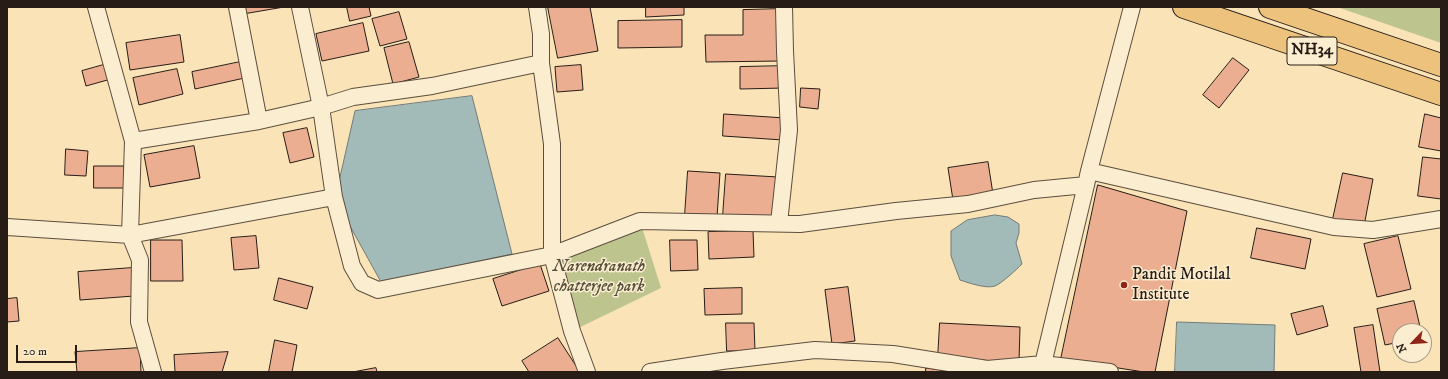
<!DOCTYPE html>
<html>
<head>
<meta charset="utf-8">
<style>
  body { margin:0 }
  #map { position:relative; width:1448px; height:379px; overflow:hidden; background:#f9e3b7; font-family:"IM FELL DW Pica",serif }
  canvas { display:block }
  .frame { position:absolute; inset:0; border:8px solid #271c16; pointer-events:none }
  .north { position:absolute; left:1392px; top:323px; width:40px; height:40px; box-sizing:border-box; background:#fbedd0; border:1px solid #a69986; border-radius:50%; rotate:245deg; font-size:11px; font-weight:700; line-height:16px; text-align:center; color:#271c16 }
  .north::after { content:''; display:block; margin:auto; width:14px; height:18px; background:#8f2418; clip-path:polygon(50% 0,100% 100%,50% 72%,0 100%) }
  .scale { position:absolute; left:16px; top:345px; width:61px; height:18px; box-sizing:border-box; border:2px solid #271c16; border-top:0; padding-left:5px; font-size:12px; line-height:14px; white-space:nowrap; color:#271c16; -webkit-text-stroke:3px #fbedd0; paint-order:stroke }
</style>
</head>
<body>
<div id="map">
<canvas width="1448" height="379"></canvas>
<div class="frame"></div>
<div class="north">N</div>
<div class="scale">20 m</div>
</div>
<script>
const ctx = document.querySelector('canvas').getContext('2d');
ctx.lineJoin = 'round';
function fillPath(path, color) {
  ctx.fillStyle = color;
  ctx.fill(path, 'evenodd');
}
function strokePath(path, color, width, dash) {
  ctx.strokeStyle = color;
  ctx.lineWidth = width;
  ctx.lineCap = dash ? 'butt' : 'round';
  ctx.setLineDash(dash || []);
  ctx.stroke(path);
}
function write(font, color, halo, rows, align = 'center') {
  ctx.font = font + ' "IM FELL DW Pica",serif';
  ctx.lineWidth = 3;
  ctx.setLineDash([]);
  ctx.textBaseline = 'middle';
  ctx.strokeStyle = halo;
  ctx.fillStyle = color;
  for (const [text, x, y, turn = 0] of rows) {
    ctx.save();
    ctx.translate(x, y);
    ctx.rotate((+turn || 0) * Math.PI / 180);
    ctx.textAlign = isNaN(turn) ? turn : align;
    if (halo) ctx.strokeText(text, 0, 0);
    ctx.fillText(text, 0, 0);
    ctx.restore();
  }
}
const green = new Path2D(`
  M1337,7H1441V43Z
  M640,221L661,288L572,331L552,255Z`);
const water = new Path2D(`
  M472,96L512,254L381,282L335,199L355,111Z
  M995,215L1008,217L1019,224V233L1016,243L1022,264C1016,270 1002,283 995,286C986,289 969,283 960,280L951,256V231L967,220Z
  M1177,322L1275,325L1274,372H1175Z`);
const building = new Path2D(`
  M242,7H284L243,14Z
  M347,7H369L371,16L350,21Z
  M548,7H590L598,51L558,58Z
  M646,7H684V15L646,17Z
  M780,9L781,61L706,62L705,35H743V10Z
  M399,12L407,39L380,46L372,19Z
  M682,20V47L618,48V21Z
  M363,23L369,51L322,61L316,34Z
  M180,35L184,62L130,70L126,43Z
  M409,42L419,77L393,84L384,48Z
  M1233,58L1249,70L1219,108L1203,95Z
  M245,61L249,77L195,89L192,72Z
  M107,64L111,79L86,86L82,71Z
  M581,65L583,90L557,92L555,67Z
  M784,66V88L740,89V67Z
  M177,69L183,94L139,105L133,78Z
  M801,88L820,89L818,109L800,107Z
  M724,114L785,118L783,140L723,136Z
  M1425,114L1441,118V151L1419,147Z
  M307,128L314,157L290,163L283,133Z
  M194,146L200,178L150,187L144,155Z
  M66,149L88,151L86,176L65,175Z
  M1423,157L1441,159V199L1418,196Z
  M988,162L993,194L953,200L948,168Z
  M94,166H124V188H94Z
  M688,171L720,173L717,217L685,215Z
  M1343,173L1373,179L1364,226L1333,219Z
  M726,174L778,177L775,219L723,216Z
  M1098,185L1187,211L1155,372H1144L1061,359Z
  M1257,228L1311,239L1305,269L1251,258Z
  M753,231L754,257L709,259L708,232Z
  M256,236L259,268L234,270L231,238Z
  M1398,236L1411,289L1377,297L1364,244Z
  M151,240H182L183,281H151Z
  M670,240H697L698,270L671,271Z
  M540,264L549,291L502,306L493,279Z
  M132,268L134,296L80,300L78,272Z
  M279,278L313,287L307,309L274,300Z
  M848,287L855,341L832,344L825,290Z
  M742,288V314L705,315L704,289Z
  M17,298L19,321L7,322V299Z
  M1414,301L1421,331H1400V342L1385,345L1377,309Z
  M1323,306L1328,326L1297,335L1291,314Z
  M726,323H754L755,351H727Z
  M940,323L1020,327L1019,362L938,358Z
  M1373,325L1380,372H1361L1354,328Z
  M558,338L580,372H529L522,361Z
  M275,340L297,345L292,372H269Z
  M140,348L141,372H77L75,352Z
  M228,352L222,372H175L174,355Z
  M376,368L377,372H353Z
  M926,368L958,372H926Z`);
const minor = new Path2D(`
  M96,7L133,141L130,235L140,260L139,322L153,372
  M237,7L259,121
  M300,7L321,107L334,197L352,266L362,283L378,290L552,255L640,221L800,224L896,211L968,204L1034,190L1086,185
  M537,7L541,34V63L552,144V255L572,331L587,372
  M133,141L259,121L321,107L353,97L432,86L541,63
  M1089,171L1334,227L1373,230L1441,219
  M779,223L789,130L785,51L784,7
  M7,227L130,235L334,197
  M650,372L722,361L815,350L893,354L987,369L1043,364L1086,185L1089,171L1132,7
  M1042,372L1043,364L1110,372`);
const primary = new Path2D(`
  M1184,7L1441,94
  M1270,7L1441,65`);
const markers = [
  [1124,285,4,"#8f2418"]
];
const shields = [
  [1312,51,50]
];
const shieldNames = [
  ["NH34",1312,51]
];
const parkNames = [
  ["Narendranath",599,267],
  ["chatterjee park",599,287]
];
const poiNames = [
  ["Pandit Motilal",1132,275],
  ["Institute",1132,295]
];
fillPath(green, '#bec48e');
fillPath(water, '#a2bbb9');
strokePath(water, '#717b78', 1);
fillPath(building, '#ebae90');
strokePath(building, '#271c16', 1);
strokePath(minor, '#5c4e3e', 18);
strokePath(primary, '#271c16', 24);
strokePath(minor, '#fbedd0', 16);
strokePath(primary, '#ecc27c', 22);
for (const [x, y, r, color] of markers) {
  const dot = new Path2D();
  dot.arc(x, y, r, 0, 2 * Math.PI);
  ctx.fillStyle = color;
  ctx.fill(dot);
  strokePath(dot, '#fbedd0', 1.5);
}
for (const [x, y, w] of shields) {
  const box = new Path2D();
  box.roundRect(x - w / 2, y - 14, w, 28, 3);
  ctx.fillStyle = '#fbedd0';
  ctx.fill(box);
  strokePath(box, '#271c16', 1);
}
write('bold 16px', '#271c16', null, shieldNames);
write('italic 17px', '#544e3a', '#fbedd0', parkNames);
write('17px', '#271c16', '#fbedd0', poiNames, 'left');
</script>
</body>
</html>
